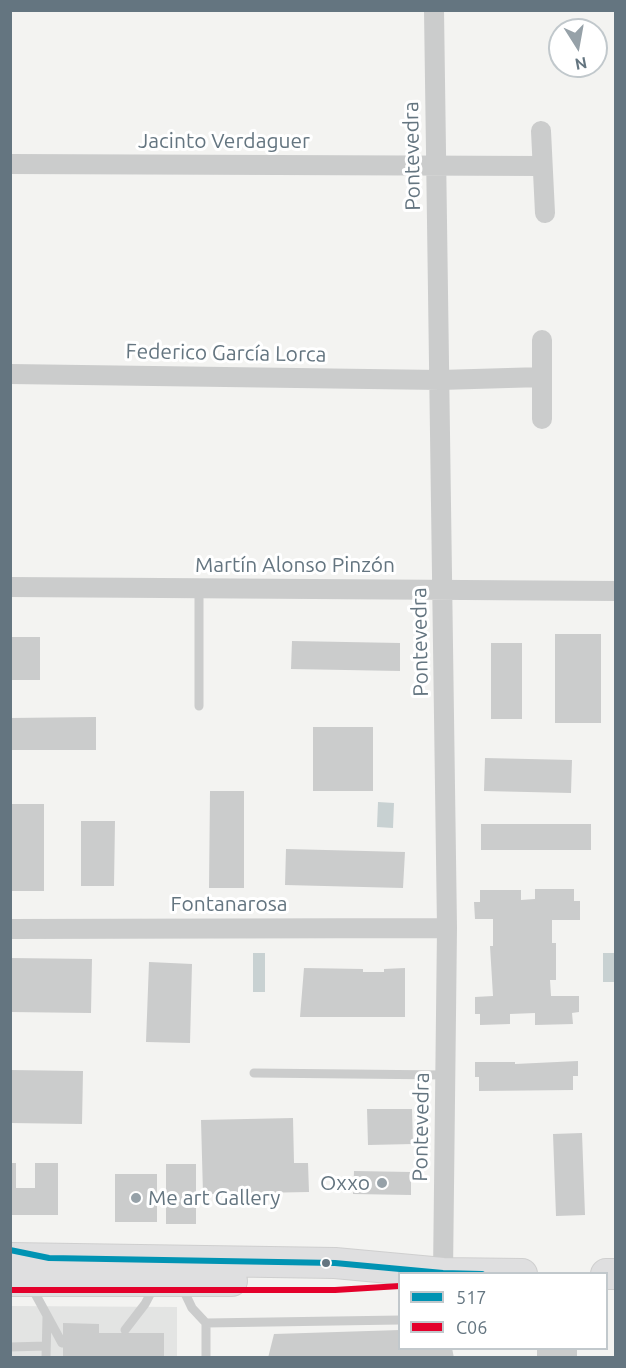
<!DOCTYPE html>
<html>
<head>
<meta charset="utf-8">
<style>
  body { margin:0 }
  #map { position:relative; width:626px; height:1368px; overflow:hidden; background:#f3f3f1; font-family:Ubuntu,sans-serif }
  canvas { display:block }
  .frame { position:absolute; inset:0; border:12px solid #647580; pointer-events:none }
  .legend { position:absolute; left:398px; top:1272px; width:210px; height:78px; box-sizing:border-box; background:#fff; border:2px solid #c1c8cc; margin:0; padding:8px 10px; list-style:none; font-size:18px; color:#647580 }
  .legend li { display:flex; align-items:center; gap:12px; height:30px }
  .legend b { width:30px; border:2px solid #c1c8cc }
  .north { position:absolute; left:548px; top:18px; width:60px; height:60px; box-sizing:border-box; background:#fff; border:2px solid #c1c8cc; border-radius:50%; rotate:169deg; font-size:16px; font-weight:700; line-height:24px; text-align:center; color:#647580 }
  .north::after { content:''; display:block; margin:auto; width:21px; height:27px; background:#96a1a8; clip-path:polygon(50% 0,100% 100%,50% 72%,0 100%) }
</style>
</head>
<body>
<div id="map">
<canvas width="626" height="1368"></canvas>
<div class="frame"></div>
<ul class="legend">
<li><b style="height:8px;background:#0093b3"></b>517</li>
<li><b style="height:8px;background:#e4002b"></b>C06</li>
</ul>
<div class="north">N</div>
</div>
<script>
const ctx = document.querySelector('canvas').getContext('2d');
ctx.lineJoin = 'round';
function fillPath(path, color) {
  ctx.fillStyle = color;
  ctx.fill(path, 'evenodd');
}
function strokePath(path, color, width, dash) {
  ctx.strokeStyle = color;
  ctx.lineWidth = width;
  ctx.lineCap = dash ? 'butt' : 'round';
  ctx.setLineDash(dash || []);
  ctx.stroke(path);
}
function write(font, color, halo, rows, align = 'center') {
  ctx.font = font + ' Ubuntu,sans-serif';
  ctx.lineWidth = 6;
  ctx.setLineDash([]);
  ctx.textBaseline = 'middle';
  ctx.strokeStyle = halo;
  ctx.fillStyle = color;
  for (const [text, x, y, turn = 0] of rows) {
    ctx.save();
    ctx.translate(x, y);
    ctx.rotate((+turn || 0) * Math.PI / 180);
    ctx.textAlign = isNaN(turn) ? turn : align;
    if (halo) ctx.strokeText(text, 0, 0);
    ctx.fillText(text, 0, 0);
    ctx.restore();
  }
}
const built = new Path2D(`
  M11,1306L177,1307V1357L11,1358Z`);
const water = new Path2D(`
  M378,802L394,803L393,828L377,827Z
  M253,953H265V992H253Z
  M603,953H615V982H603Z`);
const building = new Path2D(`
  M555,634H601V723H555Z
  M10,637H40V680H10Z
  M292,641L400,643V671L291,669Z
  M491,643H522V719H491Z
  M96,717V750H10V718Z
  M313,727H373V791H313Z
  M485,758L572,760L571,793L484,791Z
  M210,791H244V888H209Z
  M10,804H44V891H10Z
  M81,821H115L114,886H81Z
  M481,824H591V850H481Z
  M286,849L405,852L403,888L285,885Z
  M535,889H574V901H580V920H552V943H556V980H550L551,996H579V1012L572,1013L573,1024L535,1025V1013L510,1014V1024L480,1025V1014H475V997L493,996L490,946H493V919H475L474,902H480V890H521V900L535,899Z
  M10,958L92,959L91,1013L10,1012Z
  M149,962L192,964L190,1043L146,1042Z
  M304,968L363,969V972H384V969L405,968V1017H300Z
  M578,1061V1076H573V1090L479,1091V1077H475V1062H515V1064Z
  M10,1070L83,1071L82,1124L10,1123Z
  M367,1109H412L413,1144L368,1145Z
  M293,1118L294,1163H308L309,1192L203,1194L201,1120Z
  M582,1133L585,1215L556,1216L553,1134Z
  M10,1163H16V1188H35V1163H58V1215H10Z
  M166,1164H196V1224H166Z
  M354,1171L411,1172V1195L353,1194Z
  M115,1174H157V1222H115Z
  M63,1323L99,1324V1333H164V1358H63Z
  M400,1330V1348H452L454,1358H268L274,1334Z
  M537,1348H577V1358H537Z`);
const service = new Path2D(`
  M199,588V706
  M254,1073L446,1075
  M31,1286L62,1343
  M182,1287L192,1308L206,1323L400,1320
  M125,1330L145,1304L154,1287
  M10,1347L46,1346
  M46,1358L47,1317
  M206,1358V1323`);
const minor = new Path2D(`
  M434,10L447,928L443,1273
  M541,131L545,213
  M10,164L541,166
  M10,374L440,380L542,377
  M542,419V340
  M10,587L616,591
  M10,929L447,928`);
const primary = new Path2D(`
  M10,1258L335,1263L443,1273L522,1274
  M606,1274H616
  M10,1281H232`);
const bus1 = new Path2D(`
  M10,1250L49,1258L335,1263L443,1273L482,1274`);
const bus2 = new Path2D(`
  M10,1290H335L400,1286`);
const markers = [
  [382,1183,6,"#96a1a8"],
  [136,1198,6,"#96a1a8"],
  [326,1263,5,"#647580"]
];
const streetNames = [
  ["Jacinto Verdaguer",224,141],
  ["Pontevedra",412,156,-91],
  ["Federico García Lorca",226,353,1],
  ["Martín Alonso Pinzón",295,565],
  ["Pontevedra",420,642,-91],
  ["Fontanarosa",229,904],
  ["Pontevedra",421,1127,-89]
];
const poiNames = [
  ["Oxxo",370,1183],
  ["Me art Gallery",148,1198,"left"]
];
fillPath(built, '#e3e4e3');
fillPath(water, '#c8d1d2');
fillPath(building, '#cbcccc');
strokePath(primary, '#cfcfcf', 32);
strokePath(service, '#cbcccc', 9);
strokePath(minor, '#cbcccc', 20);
strokePath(primary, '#dfdfe0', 30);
strokePath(bus1, '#0093b3', 6);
strokePath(bus2, '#e4002b', 6);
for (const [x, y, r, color] of markers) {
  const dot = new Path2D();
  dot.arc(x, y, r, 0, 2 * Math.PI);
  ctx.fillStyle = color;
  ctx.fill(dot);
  strokePath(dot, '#fff', 2);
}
write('21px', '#647580', '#fff', streetNames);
write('21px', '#647580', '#fff', poiNames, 'right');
</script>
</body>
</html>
